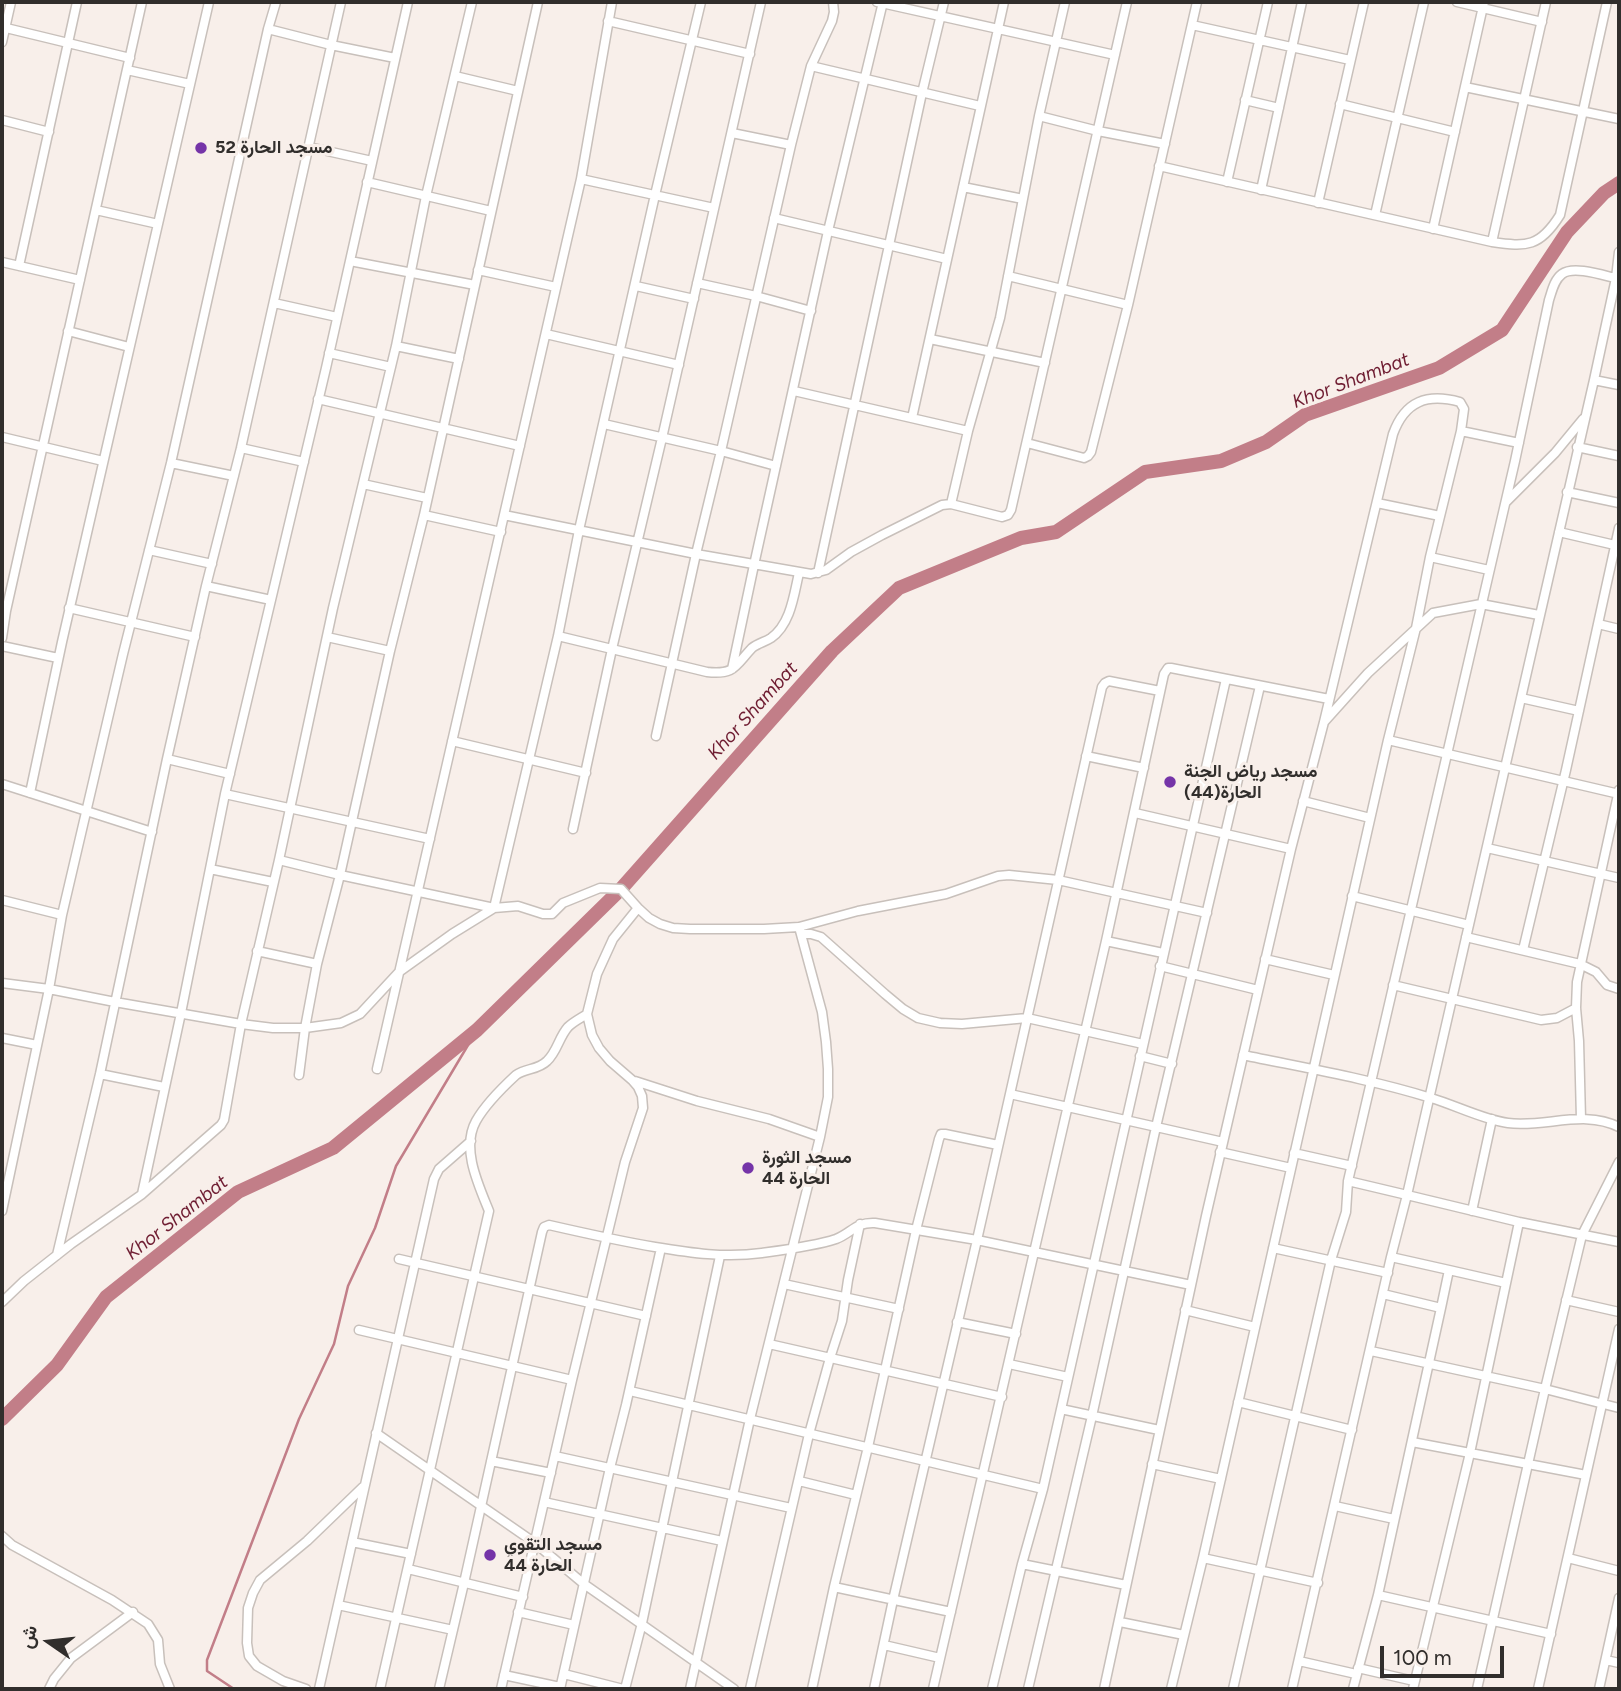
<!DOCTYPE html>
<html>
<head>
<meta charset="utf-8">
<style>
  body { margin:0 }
  #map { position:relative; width:1621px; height:1691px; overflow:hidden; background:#f8efea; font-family:Figtree,Vazirmatn,sans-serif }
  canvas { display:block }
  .frame { position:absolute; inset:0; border:4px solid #312e2c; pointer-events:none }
  .north { position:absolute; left:14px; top:1607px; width:70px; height:70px; -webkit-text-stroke:5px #f8efea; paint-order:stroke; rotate:284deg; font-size:19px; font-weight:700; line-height:28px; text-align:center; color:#312e2c }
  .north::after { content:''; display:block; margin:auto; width:24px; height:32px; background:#312e2c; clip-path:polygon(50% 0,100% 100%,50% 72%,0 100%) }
  .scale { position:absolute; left:1380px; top:1646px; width:124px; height:32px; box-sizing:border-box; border:4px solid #312e2c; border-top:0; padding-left:9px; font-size:21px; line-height:24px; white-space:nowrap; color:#312e2c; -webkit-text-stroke:5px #f8efea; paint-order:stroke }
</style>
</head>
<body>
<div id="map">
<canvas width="1621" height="1691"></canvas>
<div class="frame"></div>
<div class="north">ش</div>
<div class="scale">100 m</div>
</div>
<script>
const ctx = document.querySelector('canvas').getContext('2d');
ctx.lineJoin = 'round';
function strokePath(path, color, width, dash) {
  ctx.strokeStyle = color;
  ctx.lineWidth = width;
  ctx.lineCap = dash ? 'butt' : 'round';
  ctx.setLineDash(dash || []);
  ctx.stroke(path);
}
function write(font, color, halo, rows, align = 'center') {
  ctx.font = font + ' Figtree,Vazirmatn,sans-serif';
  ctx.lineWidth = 6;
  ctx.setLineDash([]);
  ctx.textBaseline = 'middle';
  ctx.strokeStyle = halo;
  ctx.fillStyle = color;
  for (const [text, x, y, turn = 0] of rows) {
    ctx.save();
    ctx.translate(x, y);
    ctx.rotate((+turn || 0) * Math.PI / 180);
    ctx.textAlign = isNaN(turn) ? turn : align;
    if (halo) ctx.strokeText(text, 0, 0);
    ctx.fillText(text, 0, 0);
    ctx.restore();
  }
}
const stream = new Path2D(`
  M234,1689L207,1671V1660L299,1419L334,1344L348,1286L375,1228L396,1166L477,1030`);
const river = new Path2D(`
  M2,1419L57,1365L106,1297L238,1192L333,1148L477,1030L621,889L832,651L899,588L1021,538L1056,532L1145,472L1221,461L1266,442L1305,415L1439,368L1502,330L1567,232L1604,193L1619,183`);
const minor = new Path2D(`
  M877,2L1115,55
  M1457,2L1542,22
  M608,21L750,54
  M1192,25L1350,60
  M2,27L130,58
  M268,29L331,45L395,58
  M2,42L11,2
  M811,66L980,106
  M127,70L190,84
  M455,76L518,91
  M1465,87L1619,119
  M1245,100L1279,108
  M1340,104L1455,132
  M1039,116L1098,131L1165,144
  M2,120L49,132
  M732,133L791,145
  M309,147L372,161
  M1159,166L1492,242L1546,2
  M581,179L714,208
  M367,182L491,211
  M1227,182L1268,2
  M963,187L1023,199
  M1261,190L1302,2
  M1318,203L1364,2
  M96,210L158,224
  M1375,215L1424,2
  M774,218L947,259
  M1433,229L1484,2
  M1492,242C1527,247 1540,247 1560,215L1607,2
  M1619,252L1616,278L1594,380L1407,1195L1519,1222L1619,1242
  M350,261L475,285
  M2,262L80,280
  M19,266L77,2
  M478,270L556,287
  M1008,276L1128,305
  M697,283L756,296L811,311
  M636,286L694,299
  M274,303L337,317
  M68,331L129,347
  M546,334L679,365
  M930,339L1045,363
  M396,346L459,359
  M329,353L391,367
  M1594,380L1619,385
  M794,391L968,431
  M318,399L520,446
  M912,418L1004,2
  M604,424L721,451L776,466
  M1461,431L1519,443
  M2,437L103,461
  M1027,443L1084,458L1088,456L1091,452L1128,305L1197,2
  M1577,447L1619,456
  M241,448L304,462
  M171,463L234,476
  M363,484L427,498
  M1567,492L1619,503
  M1506,502L1555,453L1583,419
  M1377,503L1440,516
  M951,504L968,431L1000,318L1039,116L1065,2
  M424,515L501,532
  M504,515L696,554L811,574L826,570L851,552L882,535L942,505L951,504L1002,517L1008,515L1011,510L1127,2
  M1559,532L1619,546
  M149,550L212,564
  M1430,557L1489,570
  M818,573L922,93L944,2
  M206,586L271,600
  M69,608L195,637
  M1598,624L1619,629
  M558,636L707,672C735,675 735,666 752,648C758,643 765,642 771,638C791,624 794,594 799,573
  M327,637L390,651
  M2,638L6,611L142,2
  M2,646L58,658
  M732,669L754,565L828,231L883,2
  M1521,698L1579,711
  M656,736L696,554L721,451L791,145L811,66L832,21L834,12L833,2
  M1388,740L1619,794
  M452,741L586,773
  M1086,756L1144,768
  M167,759L230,774
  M2,784L152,832
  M30,793L62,642L209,2
  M225,794L430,839
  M1303,801L1370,818
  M1135,813L1291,849
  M573,829L612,649L662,438L761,2
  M1487,848L1619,878
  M279,860L340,875L494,908L558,636L579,530L655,195L701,2
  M210,869L273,882
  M1352,896L1469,925
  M2,900L62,915
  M802,934H811L821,937L885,994L903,1009L918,1018L940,1023L962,1024L1027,1018L1143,1044
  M1466,937L1580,964L1596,972L1607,985L1619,989
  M1106,941L1163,953
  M1523,950L1566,770L1619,528
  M257,951L317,964
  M1265,959L1334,975
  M1160,966L1258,990
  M2,983L49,989L115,1002L241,1024L273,1028H305L341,1023L360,1014L399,972L452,934L494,908L518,906L543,914H552L563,903L600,888L621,889L638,908L649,918L660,924L673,928L690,929H764L799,927L858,911L946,894L998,876L1009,875L1058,880L1207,913
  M1393,985L1541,1020L1557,1018L1576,1008
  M2,1038L37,1045
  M1243,1055C1305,1068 1370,1079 1431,1098C1455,1105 1484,1120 1508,1123C1545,1128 1584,1109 1619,1127
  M1140,1056L1172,1064
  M377,1069L581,179L612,2
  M100,1074L164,1087
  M299,1075L305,1028L317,964L340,875L390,651L424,515L538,2
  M635,1081L697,1101L769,1119L820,1137
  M1010,1094L1223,1142
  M1581,1119L1579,1041L1576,1008L1577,982L1619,790
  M1220,1152L1291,1168
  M1294,1153L1352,1166
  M1348,1181L1515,461L1549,300C1552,291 1554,280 1562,274C1574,265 1605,276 1619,279
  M142,1194L181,1013L225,794L326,368L408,2
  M2,1211L49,989L62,915L123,654L171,463L268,29L276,2
  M1472,1211L1492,1119
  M1273,1248L1388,1273
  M57,1255L100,1074L167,759L206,586L241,448L341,2
  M399,1259L646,1316
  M1449,1270L1506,1283
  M784,1284L899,1309
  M1566,1300L1619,1312
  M2,1302L24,1281L71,1244L141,1195L221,1125L224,1120L241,1024L279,860L333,608L396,346L426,196L472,2
  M1185,1310L1255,1327
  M957,1322L1016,1334
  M359,1330L572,1380
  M769,1344L1002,1397
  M1371,1351L1545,1389L1619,1408
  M1009,1364L1068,1377
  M630,1391L1043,1489
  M1238,1402L1352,1430
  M1061,1409L1159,1430
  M376,1433L535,1543L584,1584L734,1689
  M1412,1442L1586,1475
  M555,1456L791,1508
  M491,1461L551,1473
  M1152,1464L1221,1479
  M799,1481L856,1495
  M544,1502L722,1541
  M1335,1506L1394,1519
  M2,1536L12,1545L112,1600L148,1624L158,1640L160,1664L170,1689
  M352,1542L411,1554
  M1203,1558L1318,1583
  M1568,1558L1619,1571
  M1022,1564L1126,1585
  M408,1569L523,1597
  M834,1587L951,1612
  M1378,1595L1551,1634
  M338,1605L453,1630
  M518,1612L574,1625
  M1120,1622L1184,1635
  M884,1645L940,1658
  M1606,1660L1619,1663
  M1299,1661L1356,1674
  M1358,1668L1414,1681
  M564,1674L623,1689
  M504,1675L560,1687
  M49,1689L54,1679L71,1658L133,1612
  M306,1689L283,1681L257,1666L249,1656L247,1643L248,1608L253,1593L260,1580L307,1541L363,1487
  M319,1689L434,1179L439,1169L471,1141
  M380,1689L489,1211C478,1184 461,1148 476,1121C485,1105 503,1087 516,1075C526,1068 538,1070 547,1061C557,1052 559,1037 568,1027C573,1022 581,1018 587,1014
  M439,1689L464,1583L542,1232L544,1227L549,1225C584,1233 619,1241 655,1247C691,1253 725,1258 762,1253C784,1250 815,1246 836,1239C852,1233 855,1222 875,1223L977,1240L1191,1285
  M501,1689L572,1380L625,1162L643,1108L642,1096L638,1087L632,1080L610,1061L599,1048L592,1035L587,1014L597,974L613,939L638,908
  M560,1689L610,1468L626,1405L661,1248
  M625,1689L642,1623L720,1256
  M690,1689L750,1419L820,1137L828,1097V1069L826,1042L822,1012L799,927
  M750,1689L809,1434L830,1358L842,1321L848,1280L860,1224
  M812,1689L834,1587L868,1447L916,1230L939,1139L941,1134H945L998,1145
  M874,1689L893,1600L977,1240L1102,687L1105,683L1109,681L1160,691
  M933,1689L1106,941L1164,674L1168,668H1171L1329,699
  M992,1689L1022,1564L1043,1489L1226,679
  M1028,1689L1092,1416L1156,1127L1260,686
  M1104,1689L1206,1216L1291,849L1324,722L1368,673L1433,613L1481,604L1539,615
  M1171,1689L1203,1558L1388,740L1416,628L1430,557L1461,431L1464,409L1460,402C1427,393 1405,401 1393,434L1324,722
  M1233,1689L1331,1260L1346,1212L1348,1181L1407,1195L1391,1257L1449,1270L1441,1308L1383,1294
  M1292,1689L1391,1257
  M1353,1689L1378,1595L1441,1308
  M1413,1689L1470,1453L1519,1222
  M1477,1689L1545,1389L1582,1235L1619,1162
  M1538,1689L1619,1329
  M1599,1689L1619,1598`);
const markers = [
  [201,148,7,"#7534a8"],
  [1170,782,7,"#7534a8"],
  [748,1168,7,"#7534a8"],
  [490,1555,7,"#7534a8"]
];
const poiNames = [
  ["مسجد الحارة 52",215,148],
  ["مسجد رياض الجنة",1184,772],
  ["الحارة(44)",1184,793],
  ["مسجد الثورة",762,1158],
  ["الحارة 44",762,1179],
  ["مسجد التقوي",504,1545],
  ["الحارة 44",504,1566]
];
const waterNames = [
  ["Khor Shambat",1351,381,-21],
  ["Khor Shambat",753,711,-48],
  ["Khor Shambat",177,1218,-38]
];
strokePath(stream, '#c27e88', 2.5);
strokePath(river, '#c27e88', 14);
strokePath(minor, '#c8c0bb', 11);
strokePath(minor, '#fff', 8);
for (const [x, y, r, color] of markers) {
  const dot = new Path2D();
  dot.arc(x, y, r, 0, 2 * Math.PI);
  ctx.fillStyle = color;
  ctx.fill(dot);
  strokePath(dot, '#f8efea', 2.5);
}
write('bold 18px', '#312e2c', '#f8efea', poiNames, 'left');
write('italic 19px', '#6f1d32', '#f8efea', waterNames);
</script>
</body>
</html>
